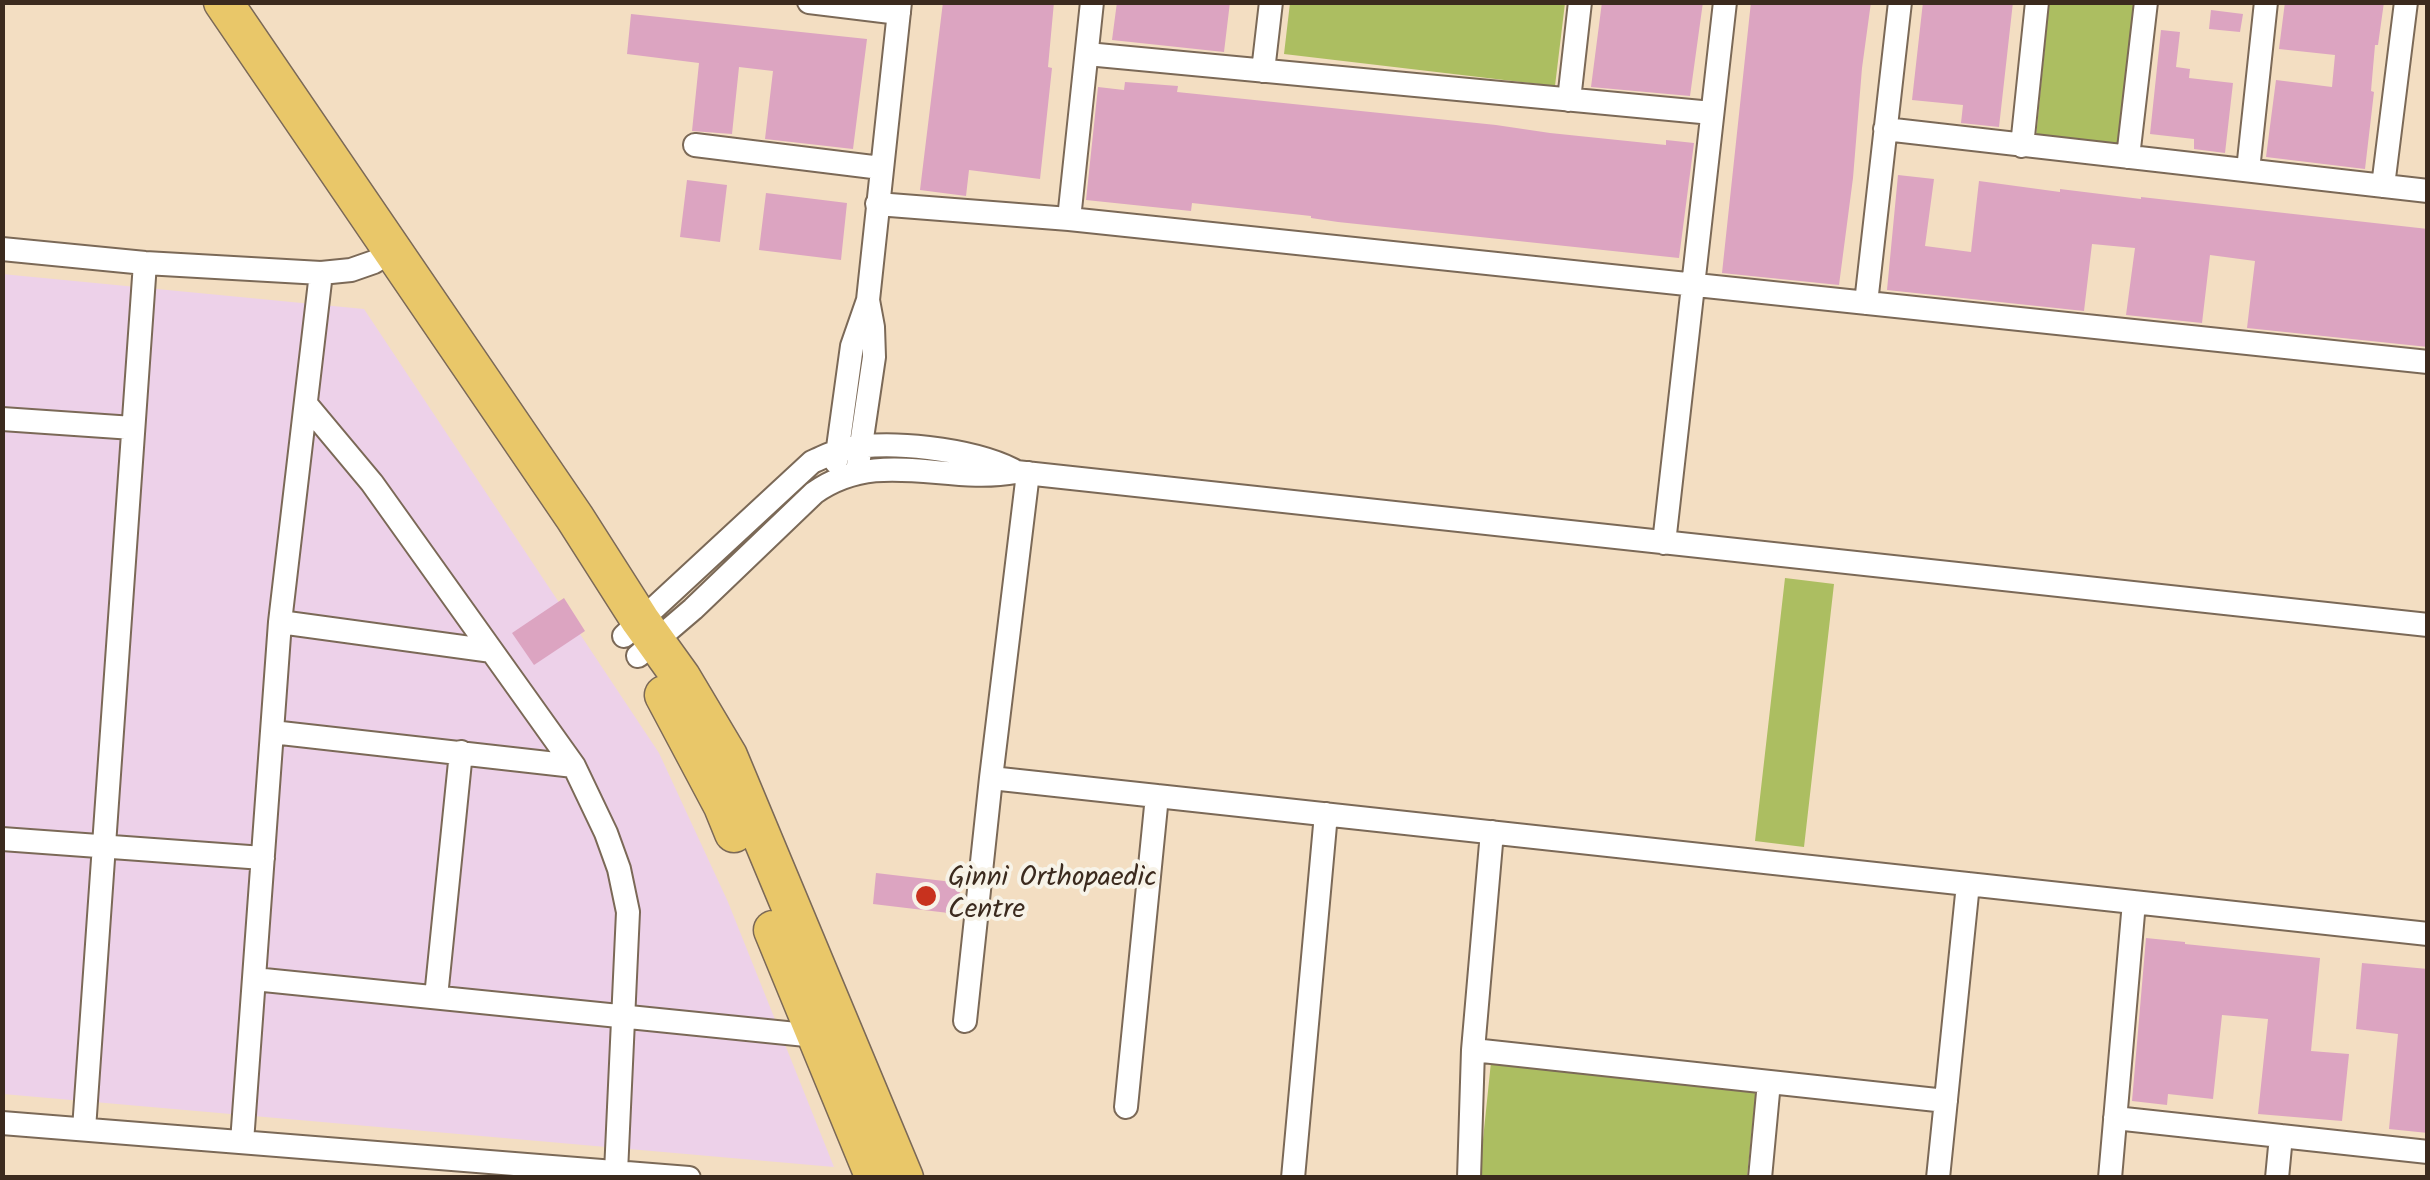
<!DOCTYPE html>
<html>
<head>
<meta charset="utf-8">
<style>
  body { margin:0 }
  #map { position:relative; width:2430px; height:1180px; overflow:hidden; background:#f3dec2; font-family:Kalam,sans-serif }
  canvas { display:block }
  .frame { position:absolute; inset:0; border:5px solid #3b2a1e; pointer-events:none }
</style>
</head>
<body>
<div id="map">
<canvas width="2430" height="1180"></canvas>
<div class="frame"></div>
</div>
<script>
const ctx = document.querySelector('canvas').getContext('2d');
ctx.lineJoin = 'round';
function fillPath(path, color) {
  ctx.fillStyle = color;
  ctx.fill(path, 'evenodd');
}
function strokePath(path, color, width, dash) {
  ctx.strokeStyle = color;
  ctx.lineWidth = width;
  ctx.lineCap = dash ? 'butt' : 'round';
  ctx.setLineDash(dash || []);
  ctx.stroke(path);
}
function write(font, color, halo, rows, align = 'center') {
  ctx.font = font + ' Kalam,sans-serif';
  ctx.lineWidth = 8;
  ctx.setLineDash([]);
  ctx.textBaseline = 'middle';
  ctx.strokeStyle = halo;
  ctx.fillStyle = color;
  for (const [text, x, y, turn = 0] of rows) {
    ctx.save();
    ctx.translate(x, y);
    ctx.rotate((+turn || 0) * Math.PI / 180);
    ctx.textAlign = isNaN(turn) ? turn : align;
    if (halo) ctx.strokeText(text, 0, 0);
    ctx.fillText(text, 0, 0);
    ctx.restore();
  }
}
const built = new Path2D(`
  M2,274L364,309L659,753L728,902L834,1167L3,1094Z`);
const green = new Path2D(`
  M1290,3H1565L1555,86L1284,54Z
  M2049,3H2136L2122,146L2036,137Z
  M1785,578L1834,584L1804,847L1755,841Z
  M1491,1062L1756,1090L1747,1177L1479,1178Z`);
const building = new Path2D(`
  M943,2H1054L1048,67L1052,68L1040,179L969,170L966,196L920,190Z
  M1117,2H1230L1224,52L1112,40Z
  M1602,2H1703L1690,96L1591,87Z
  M1751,2H1871L1862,68L1853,178L1839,285L1722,273Z
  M1923,2H2013L1999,127L1961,123L1963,105L1912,100Z
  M2285,2H2384L2378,45H2375L2371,91L2374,92L2365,169L2266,157L2276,80L2332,87L2335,55L2279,49Z
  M2211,10L2243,14L2240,32L2209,29Z
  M631,14L867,39L853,149L765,139L773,71L739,67L732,134L692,131L699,63L627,54Z
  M2161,30L2180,32L2176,67L2190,69L2189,78L2233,83L2225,153L2194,149V139L2150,134Z
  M1125,82L1178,86L1177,92L1496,125L1550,133L1666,145V140L1694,143L1679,258L1338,222L1311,218V216L1192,203L1191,211L1086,200L1098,87L1124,90Z
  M1898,175L1934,179L1925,246L1971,252L1979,181L2060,192V189L2141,199V197L2428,229V347L2247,328L2255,261L2210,255L2202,323L2126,315L2135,248L2092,244L2084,311L1887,290Z
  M687,180L727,185L720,242L680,237Z
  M766,193L847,203L841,260L759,250Z
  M564,598L585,631L534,665L512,633Z
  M876,873L961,883L957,914L873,904Z
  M2146,938L2185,942V944L2320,958L2311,1051L2349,1054L2342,1121L2258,1114L2268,1019L2222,1015L2213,1099L2168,1094L2167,1105L2132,1101Z
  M2362,963L2428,969V1133L2389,1129L2398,1034L2356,1029Z`);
const street = new Path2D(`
  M809,2L899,13
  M1087,54L1712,113
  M1263,71L1271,2
  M1569,100L1580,2
  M1885,129L2428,191
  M695,145L881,168
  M2022,146L2037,2
  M2128,157L2146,2
  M2248,170L2266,2
  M2383,186L2406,2
  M877,204L1069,219L2428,362
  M1069,219L1092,2
  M2,249L145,263L321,273L351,270L374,262L393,250
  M1866,303L1900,2
  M306,404L372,483L574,766L606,833L619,869L628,912L616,1172
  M2,419L133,428
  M836,462L852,346L868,300
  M857,472L874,357L873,327L868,300L900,2
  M1664,543L1725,2
  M280,622L492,651
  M624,636L812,462C822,458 832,452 842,450C887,439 971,449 1013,470
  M638,656L693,609L814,493C879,447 945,485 1016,472L2428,625
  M272,732L574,766
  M991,778L2428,934
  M2,839L263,858
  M254,979L816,1036
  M436,997L461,752
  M965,1021L991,778L1028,473
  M1473,1050L1946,1101
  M1126,1107L1157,796
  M2115,1118L2428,1152
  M2,1123L689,1178
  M84,1129L145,263
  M242,1142L280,622L321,273
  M1293,1178L1326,814
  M1469,1178L1473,1050L1492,832
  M1760,1178L1769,1082
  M1938,1178L1968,884
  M2110,1178L2134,902
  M2277,1178L2281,1136`);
const primary = new Path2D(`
  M223,2L575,518L640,620L681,677L728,756L904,1178
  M664,695L723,806L734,833
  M773,930L875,1178`);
const markers = [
  [926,896,12,"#c8321e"]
];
const poiNames = [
  ["Ginni Orthopaedic",948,880],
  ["Centre",948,912]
];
fillPath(built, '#edd1e9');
fillPath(green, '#acbe61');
fillPath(building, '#dca4c1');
strokePath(street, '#7b6957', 26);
strokePath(primary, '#7b6957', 41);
strokePath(street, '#fff', 22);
strokePath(primary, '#e9c769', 38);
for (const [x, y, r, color] of markers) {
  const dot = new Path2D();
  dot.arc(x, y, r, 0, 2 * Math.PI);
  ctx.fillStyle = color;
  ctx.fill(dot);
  strokePath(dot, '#f7f3e8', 4);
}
write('28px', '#3b2a1e', '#f7f3e8', poiNames, 'left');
</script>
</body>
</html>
